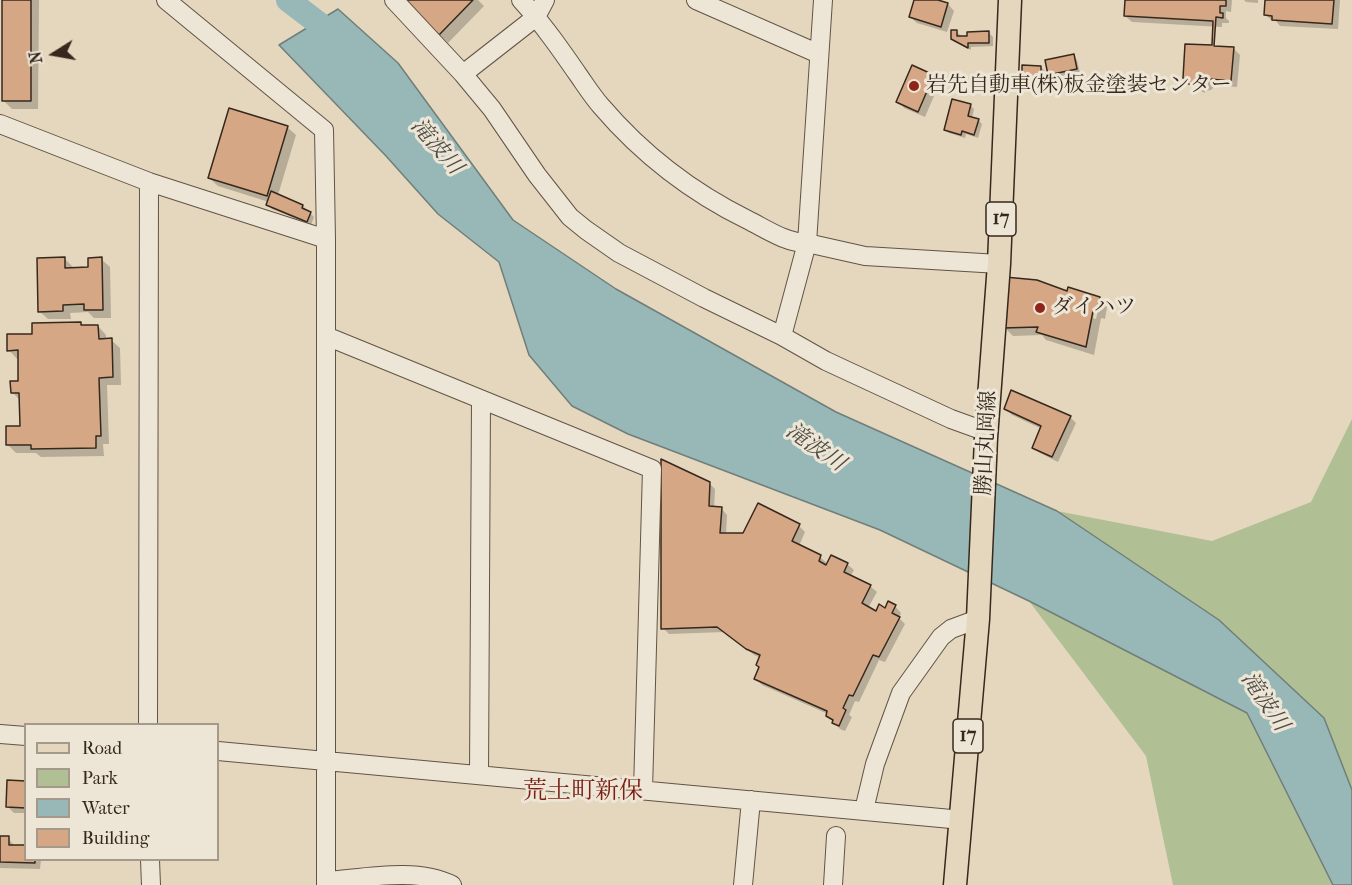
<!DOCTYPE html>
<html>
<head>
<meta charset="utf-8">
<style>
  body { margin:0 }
  #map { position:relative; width:1352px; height:885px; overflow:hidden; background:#e4d7be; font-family:"IM FELL French Canon",serif }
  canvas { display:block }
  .legend { position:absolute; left:24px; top:723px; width:195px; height:138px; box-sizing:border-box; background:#ede5d5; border:2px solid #a4998b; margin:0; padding:8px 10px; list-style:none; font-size:18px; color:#37281d }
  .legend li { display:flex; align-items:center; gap:12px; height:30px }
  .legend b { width:30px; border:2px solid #a4998b }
  .north { position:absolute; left:24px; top:24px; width:60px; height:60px; -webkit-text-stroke:4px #ede5d5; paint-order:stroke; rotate:259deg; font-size:16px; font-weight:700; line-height:24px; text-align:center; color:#37281d }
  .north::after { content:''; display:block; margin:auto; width:21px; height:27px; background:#37281d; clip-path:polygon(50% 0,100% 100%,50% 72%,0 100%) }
</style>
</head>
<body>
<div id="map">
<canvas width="1352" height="885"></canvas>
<ul class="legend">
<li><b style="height:8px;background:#e4d7be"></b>Road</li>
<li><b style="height:16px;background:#b1bf94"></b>Park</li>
<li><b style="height:16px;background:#97b8b7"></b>Water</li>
<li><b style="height:16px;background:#d5a784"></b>Building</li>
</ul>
<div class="north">N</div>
</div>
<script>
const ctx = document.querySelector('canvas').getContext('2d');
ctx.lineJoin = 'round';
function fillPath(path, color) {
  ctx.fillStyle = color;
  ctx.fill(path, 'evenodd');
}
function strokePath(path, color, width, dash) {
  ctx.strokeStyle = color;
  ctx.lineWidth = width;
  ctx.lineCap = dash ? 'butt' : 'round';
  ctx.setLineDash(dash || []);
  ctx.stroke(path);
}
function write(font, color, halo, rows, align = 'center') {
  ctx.font = font + ' "IM FELL French Canon","Noto Serif JP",serif';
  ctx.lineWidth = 6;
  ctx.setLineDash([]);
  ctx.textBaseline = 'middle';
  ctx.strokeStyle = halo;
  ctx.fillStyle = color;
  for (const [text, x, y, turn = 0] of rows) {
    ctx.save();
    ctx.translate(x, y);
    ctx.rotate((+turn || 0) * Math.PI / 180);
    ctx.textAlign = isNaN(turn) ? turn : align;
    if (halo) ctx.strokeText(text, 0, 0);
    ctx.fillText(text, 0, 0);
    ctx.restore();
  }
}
const green = new Path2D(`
  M1352,419V790L1324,718L1219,620L1057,511L1212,541L1311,502Z
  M1029,601L1247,713L1333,885H1173L1146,756Z`);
const water = new Path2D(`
  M338,9L398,63L513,220L616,289L836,412L1057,511L1219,620L1324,718L1352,790V885H1333L1247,713L1029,601L880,530L628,434L572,406L529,355L499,262L438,214L386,156L279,45Z`);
const shadow = new Path2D(`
  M4,0H39L38,109H12L3,100Z
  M404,0H478L484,6L448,43Z
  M915,0H933L948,4L954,11L947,32L917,23L910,17Z
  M1126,0H1232L1231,12L1226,11V18L1229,21V23H1222V27L1132,22L1125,16Z
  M1244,0H1258V3L1246,2Z
  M1267,0H1340L1338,29L1280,26L1276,21H1272L1266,15Z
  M957,32L961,36V38L989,33L993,37V46L971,47V50L957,43L953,39Z
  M1233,48L1240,55L1237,87L1216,85L1211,90L1205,91V93L1192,87L1186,81Z
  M1073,56L1077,60L1080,73L1053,78L1050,74Z
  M913,67L934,76L940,82L925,117L904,108L898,101Z
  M1041,67L1045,71L1044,85H1027L1023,81Z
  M970,105L974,109L972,118L978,120L982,124L978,138L966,134L965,138L949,133L945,130Z
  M287,127L296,135L278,195L303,206L314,217L311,225L272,209L268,205L269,202L218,186L209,178Z
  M64,258L73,267V269L90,268L101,259L110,267L111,318H94L88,312L70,313L71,319H48L39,311Z
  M1067,292L1099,299L1107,307L1105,319L1101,318L1094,355L1046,340L1042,335L1013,336L1004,327ZM1097,302H1100L1096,319L1093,318Z
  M81,323L84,327L98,326L106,335V340H111L120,348L121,385H107L109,444H103L104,456L41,457L36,453H16L8,445L22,427L21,401L12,392L20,382L19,358L17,359L9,350L34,335Z
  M1006,409L1070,417L1076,423L1058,462L1040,453L1034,447L1042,429L1012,415Z
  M709,483L715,489L714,508H721L727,515L726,535H744L799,526L805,532L799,546L820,557L828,564H847L854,570L850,577L870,586L877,592L868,608L876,613L895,606L901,613L899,618L905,624L885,662L879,660L859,702L855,701L849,715L852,717L845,731L840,729L828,715V714L762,685L755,678L760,668L761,658L754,655L725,632L669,634L663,628Z
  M26,782V813H14L8,807Z
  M0,838H8L26,860H41L40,869L0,868Z`);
const river = new Path2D(`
  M288,0L343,42`);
const building = new Path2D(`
  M2,0H31V101H2Z
  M402,0H473L439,35Z
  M914,0H938L948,3L941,27L909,17Z
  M1125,0H1226V6H1220V13H1223V18L1216,17L1214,46L1234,47L1231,81L1210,79L1204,84L1200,85L1199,88L1184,82L1185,79L1183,78L1185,44L1212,45L1213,21L1124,16Z
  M1265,0H1334L1332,24L1272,20V16L1264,15Z
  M951,30H957V36H967V32L989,31V43H968V48L951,39Z
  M1074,54L1077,69L1048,75L1045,60Z
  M912,65L934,75L918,112L896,102Z
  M1022,65L1041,66V82L1022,81Z
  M952,99L971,104L968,116L979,119L974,135L962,131L961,135L944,130Z
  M229,108L288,126L267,196L208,178Z
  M271,191L303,205L302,208L311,212L307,222L266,205Z
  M65,257V268L88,267V258L102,257L103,310H84V304L63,305V311L38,312L37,258Z
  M1005,277L1037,280L1067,291L1068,287L1100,297L1097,312L1093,311L1086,347L1036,332L1038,327L1003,328Z
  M81,322V325H98L99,339L112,338L113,377L99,378L101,436H96V448L31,449V445H6V426H20L19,393H11L10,381H18V350L7,351V334H32V323Z
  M1011,390L1071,416L1052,457L1032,448L1041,426L1004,409Z
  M661,459L710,482L709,506L722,507L720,533H743L758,503L800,524L792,541L821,555L819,561L826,565L831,555L848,563L844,572L871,585L862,603L876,611L879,604L885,608L888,601L896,605L892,613L900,617L879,657L873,655L853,696L849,695L843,708L846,710L839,726L832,723L833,720L826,716L827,711L754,679L759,667L756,665L760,655L746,649L717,627L661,629Z
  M7,780L26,781V808L6,807Z
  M0,836H9V845H26V860H35V863L0,862Z`);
const minor = new Path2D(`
  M166,0L324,130L326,239V885
  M394,0L463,74L492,109L537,175L570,217L586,230L619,253L704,298L782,336L826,361L951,419L987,432
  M521,0C543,24 561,50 579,76C586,86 593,97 601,106C642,154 691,192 748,220C766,229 786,243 807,243L865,256L999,264
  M696,0L819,54
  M463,74L536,17L545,0
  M0,124L149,182L326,239
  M326,336L652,469L643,790
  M782,336L807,243L823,0
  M148,724L149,182
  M0,734L26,736
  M218,751L962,820
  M479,775L481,400
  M864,810L875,764L901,693L941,637L951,629L978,619
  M150,860L151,885
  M327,881C365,878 417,867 452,885
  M743,885L751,800
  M833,885L836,836`);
const major = new Path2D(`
  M955,885L978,619L986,438L999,264L1010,0`);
const markers = [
  [914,86,6,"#8f2418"],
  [1040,308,6,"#8f2418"]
];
const shields = [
  [1001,219,30],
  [968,736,30]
];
const shieldNames = [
  ["17",1001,219],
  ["17",968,736]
];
const poiNames = [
  ["岩先自動車(株)板金塗装センター",926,86],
  ["ダイハツ",1052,308]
];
const streetNames = [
  ["勝山丸岡線",987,443,-87]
];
const waterNames = [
  ["滝波川",436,147,49],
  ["滝波川",815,448,35],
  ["滝波川",1264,702,56]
];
const quarterNames = [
  ["荒土町新保",583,792]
];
fillPath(green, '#b1bf94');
fillPath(water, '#97b8b7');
strokePath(water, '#717e79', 1.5);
fillPath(shadow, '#0003');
strokePath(river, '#97b8b7', 24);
fillPath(building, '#d5a784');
strokePath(building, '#37281d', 1.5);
strokePath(minor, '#625445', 20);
strokePath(major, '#37281d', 25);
strokePath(minor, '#ede5d5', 18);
strokePath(major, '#e4d7be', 22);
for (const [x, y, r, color] of markers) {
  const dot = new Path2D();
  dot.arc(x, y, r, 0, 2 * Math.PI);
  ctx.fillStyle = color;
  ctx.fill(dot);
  strokePath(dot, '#ede5d5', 2);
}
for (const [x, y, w] of shields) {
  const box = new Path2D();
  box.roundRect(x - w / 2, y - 17, w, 34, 4.5);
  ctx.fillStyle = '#ede5d5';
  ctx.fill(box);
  strokePath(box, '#37281d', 1.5);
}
write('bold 20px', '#37281d', null, shieldNames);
write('21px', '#37281d', '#ede5d5', poiNames, 'left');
write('21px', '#37281d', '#ede5d5', streetNames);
write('italic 22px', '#4f4c44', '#ede5d5', waterNames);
write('24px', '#7a1f14', '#ede5d5', quarterNames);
</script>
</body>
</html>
